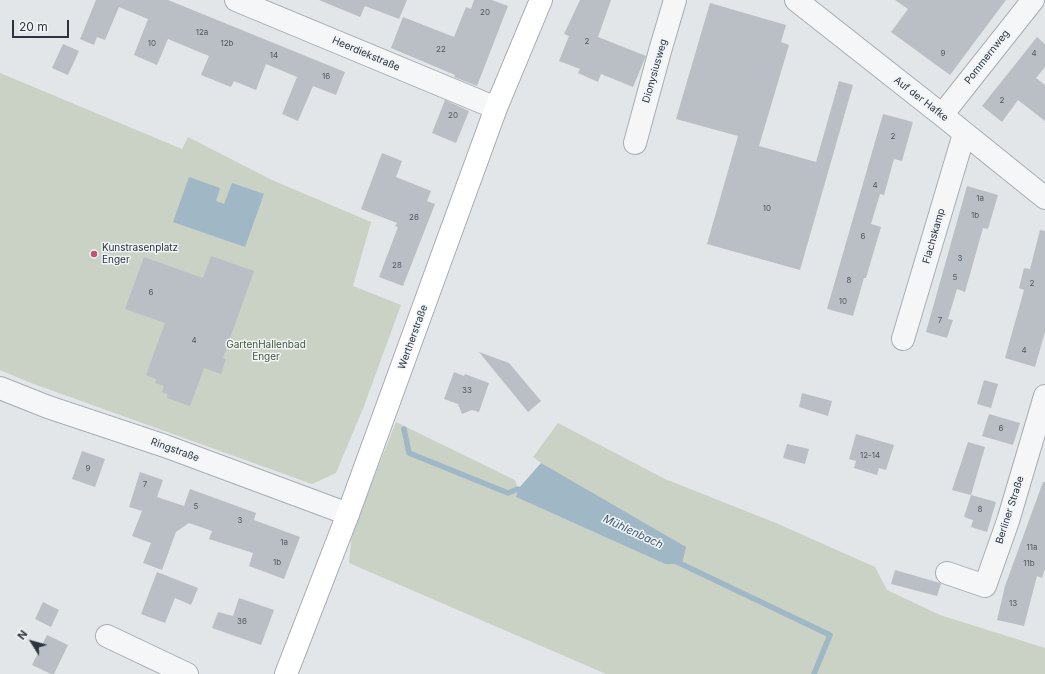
<!DOCTYPE html>
<html>
<head>
<meta charset="utf-8">
<style>
  body { margin:0 }
  #map { position:relative; width:1045px; height:674px; overflow:hidden; background:#e2e6e9; font-family:Inter,sans-serif }
  canvas { display:block }
  .north { position:absolute; left:12px; top:622px; width:40px; height:40px; -webkit-text-stroke:3px #f1f4f7; paint-order:stroke; rotate:307deg; font-size:11px; font-weight:700; line-height:16px; text-align:center; color:#2c353f }
  .north::after { content:''; display:block; margin:auto; width:14px; height:18px; background:#2c353f; clip-path:polygon(50% 0,100% 100%,50% 72%,0 100%) }
  .scale { position:absolute; left:12px; top:20px; width:57px; height:18px; box-sizing:border-box; border:2px solid #2c353f; border-top:0; padding-left:5px; font-size:12px; line-height:14px; white-space:nowrap; color:#2c353f; -webkit-text-stroke:3px #f1f4f7; paint-order:stroke }
</style>
</head>
<body>
<div id="map">
<canvas width="1045" height="674"></canvas>
<div class="north">N</div>
<div class="scale">20 m</div>
</div>
<script>
const ctx = document.querySelector('canvas').getContext('2d');
ctx.lineJoin = 'round';
function fillPath(path, color) {
  ctx.fillStyle = color;
  ctx.fill(path, 'evenodd');
}
function strokePath(path, color, width, dash) {
  ctx.strokeStyle = color;
  ctx.lineWidth = width;
  ctx.lineCap = dash ? 'butt' : 'round';
  ctx.setLineDash(dash || []);
  ctx.stroke(path);
}
function write(font, color, halo, rows, align = 'center') {
  ctx.font = font + ' Inter,sans-serif';
  ctx.lineWidth = 3;
  ctx.setLineDash([]);
  ctx.textBaseline = 'middle';
  ctx.strokeStyle = halo;
  ctx.fillStyle = color;
  for (const [text, x, y, turn = 0] of rows) {
    ctx.save();
    ctx.translate(x, y);
    ctx.rotate((+turn || 0) * Math.PI / 180);
    ctx.textAlign = isNaN(turn) ? turn : align;
    if (halo) ctx.strokeText(text, 0, 0);
    ctx.fillText(text, 0, 0);
    ctx.restore();
  }
}
const green = new Path2D(`
  M0,73L182,149L188,137L272,180L371,222L353,286L401,305L364,406L336,473L312,484L31,383L0,370Z
  M396,422L515,480L518,489L516,497L665,564H682L533,457L558,423L665,479L776,523L875,567L887,590L940,615L1045,648V674H606L349,563L352,533Z`);
const water = new Path2D(`
  M189,177L220,188L216,201L224,204L232,183L264,194L245,247L173,222Z
  M541,463L686,547L682,564H665L516,497L518,489Z`);
const stream = new Path2D(`
  M404,429L409,453L508,493L518,489L524,492
  M675,561L830,635L814,674`);
const building = new Path2D(`
  M96,0H168L345,72L336,95L313,86L298,121L282,114L297,77L266,64L256,90L234,81L231,87L201,75L209,56L168,39L157,65L134,55L148,19L119,7L105,40L97,37L94,45L80,39Z
  M319,0H407L399,19L365,6L360,17Z
  M474,0H492L508,6L477,86L454,77L455,75L391,48L403,17L454,37L466,7L471,9Z
  M580,0H611L598,37L646,56L633,87L601,74L598,82L578,73L580,69L559,61L569,36L564,34Z
  M895,0H1006L950,75L891,32L908,9Z
  M710,3L786,25L781,42L789,45L759,146L816,162L839,81L853,85L800,270L707,244L738,136L676,119Z
  M1037,37L1045,44V67L1036,78L1045,85V121L1018,100L1002,122L982,106Z
  M63,44L79,51L68,75L52,68Z
  M445,100L469,111L456,143L432,133Z
  M883,114L913,122L902,161L894,159L884,195L880,194L871,224L881,227L866,278H864L853,316L827,309Z
  M382,153L402,161L396,177L431,191L427,201L435,204L403,286L379,277L398,227L395,226L397,223L361,209Z
  M967,186L998,195L988,229L983,228L965,292L957,289L948,319L953,320L947,338L926,332Z
  M1040,230L1045,231V332L1035,367L1005,358L1024,290L1019,288L1024,268L1030,269Z
  M211,256L254,271L223,358L226,359L221,374L204,368L190,406L167,398L168,394L162,392L164,386L155,383L156,379L146,375L165,323L125,309L144,257L203,278Z
  M479,352L509,363L541,401L528,412Z
  M454,372L464,376L465,374L489,383L479,412L472,410L462,414L458,404L444,399Z
  M984,380L998,384L991,408L977,404Z
  M802,393L832,401L828,416L799,407Z
  M989,414L1020,423L1013,445L982,436Z
  M856,434L894,445L886,470L879,468L877,475L854,468L856,461L849,459Z
  M968,442L985,447L971,495L996,502L987,532L971,527L973,520L964,517L971,495L952,490Z
  M787,444L809,449L805,464L783,458Z
  M82,451L105,459L95,487L72,479Z
  M140,472L163,480L157,497L184,506L190,489L256,513L254,520L300,537L284,579L249,566L253,553L209,539L212,531L189,523L176,532L162,570L143,563L151,543L132,536L142,511L129,507Z
  M1043,482H1045V569L1042,578L1037,576L1024,626L997,620L1005,586Z
  M895,570L940,583L941,584L937,596L891,584Z
  M157,572L198,588L191,605L175,598L165,623L141,614Z
  M239,598L274,610L261,645L212,628L218,612L233,616Z
  M43,602L59,610L51,627L35,619Z
  M47,635L68,645L54,674H51L32,665Z`);
const minor = new Path2D(`
  M236,0L496,108
  M796,0L942,115L1045,198
  M942,115L1033,0
  M635,143L660,51L675,0
  M903,339L964,134
  M0,388L48,407L165,446L348,514
  M947,573L985,586L1008,521L1045,396
  M107,636L187,674`);
const major = new Path2D(`
  M286,674L348,514L496,108L541,0`);
const markers = [
  [94,254,4,"#c25371"]
];
const numberNames = [
  ["20",485,13],
  ["12a",202,33],
  ["2",587,42],
  ["10",152,44],
  ["12b",227,44],
  ["22",441,50],
  ["9",943,54],
  ["4",1034,54],
  ["14",274,56],
  ["16",326,77],
  ["2",1002,101],
  ["20",453,116],
  ["2",893,137],
  ["4",875,186],
  ["1a",980,199],
  ["10",767,209],
  ["1b",975,216],
  ["26",414,218],
  ["6",863,237],
  ["3",960,259],
  ["28",397,266],
  ["5",955,278],
  ["8",849,281],
  ["2",1032,284],
  ["6",151,293],
  ["10",843,302],
  ["7",940,321],
  ["4",194,341],
  ["4",1024,351],
  ["33",467,391],
  ["6",1001,429],
  ["12-14",870,456],
  ["9",88,469],
  ["7",145,485],
  ["5",196,507],
  ["8",980,510],
  ["3",240,521],
  ["1a",284,543],
  ["11a",1032,548],
  ["1b",277,563],
  ["11b",1029,564],
  ["13",1013,604],
  ["36",242,622]
];
const streetNames = [
  ["Heerdiekstraße",366,54,23],
  ["Pommernweg",987,57,-52],
  ["Dionysiusweg",655,71,-74],
  ["Auf der Hafke",921,99,38],
  ["Flachskamp",934,236,-74],
  ["Wertherstraße",413,337,-70],
  ["Ringstraße",175,450,20],
  ["Berliner Straße",1010,510,-72]
];
const poiNames = [
  ["Kunstrasenplatz",102,248],
  ["Enger",102,260]
];
const parkNames = [
  ["GartenHallenbad",266,345],
  ["Enger",266,357]
];
const waterNames = [
  ["Mühlenbach",633,532,25]
];
fillPath(green, '#c9d2c4');
fillPath(water, '#a0b7c6');
strokePath(stream, '#a0b7c6', 5.5);
fillPath(building, '#babfc5');
strokePath(minor, '#a8adb3', 24);
strokePath(major, '#a2abb4', 24);
strokePath(minor, '#f4f6f8', 22);
strokePath(major, '#fff', 22);
for (const [x, y, r, color] of markers) {
  const dot = new Path2D();
  dot.arc(x, y, r, 0, 2 * Math.PI);
  ctx.fillStyle = color;
  ctx.fill(dot);
  strokePath(dot, '#f1f4f7', 1.5);
}
write('8px', '#505860', null, numberNames);
write('10px', '#2c353f', '#f1f4f7', streetNames);
write('10px', '#2c353f', '#f1f4f7', poiNames, 'left');
write('10px', '#445a3a', '#f1f4f7', parkNames);
write('italic 11px', '#395870', '#f1f4f7', waterNames);
</script>
</body>
</html>
